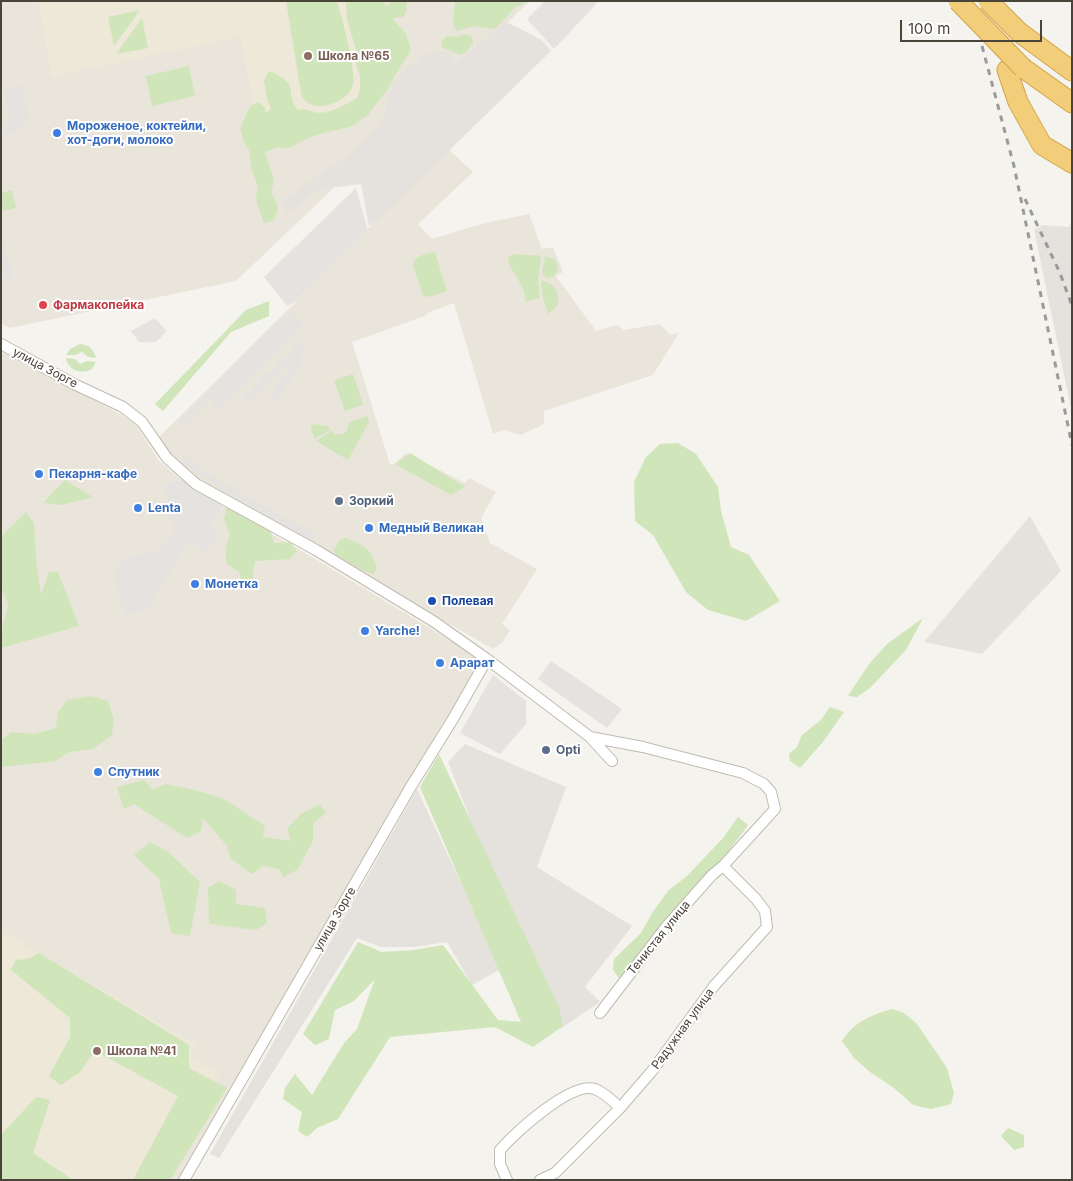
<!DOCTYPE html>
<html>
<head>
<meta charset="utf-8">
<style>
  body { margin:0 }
  #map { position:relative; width:1073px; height:1181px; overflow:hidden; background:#f5f3ed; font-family:Inter,sans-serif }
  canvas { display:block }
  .frame { position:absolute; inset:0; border:2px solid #49443a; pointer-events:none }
  .scale { position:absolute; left:900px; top:20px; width:142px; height:22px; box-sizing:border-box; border:2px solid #49443a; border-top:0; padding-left:6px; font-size:15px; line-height:18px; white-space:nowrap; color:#49443a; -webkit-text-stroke:4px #fff; paint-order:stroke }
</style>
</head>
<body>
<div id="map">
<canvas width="1073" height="1181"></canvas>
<div class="frame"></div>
<div class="scale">100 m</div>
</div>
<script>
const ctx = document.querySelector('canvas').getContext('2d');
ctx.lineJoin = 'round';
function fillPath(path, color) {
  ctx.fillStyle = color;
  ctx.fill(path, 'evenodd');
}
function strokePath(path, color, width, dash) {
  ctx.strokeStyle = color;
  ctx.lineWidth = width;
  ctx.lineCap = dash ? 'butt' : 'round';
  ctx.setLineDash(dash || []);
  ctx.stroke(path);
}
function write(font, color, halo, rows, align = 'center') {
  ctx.font = font + ' Inter,sans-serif';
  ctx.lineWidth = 4;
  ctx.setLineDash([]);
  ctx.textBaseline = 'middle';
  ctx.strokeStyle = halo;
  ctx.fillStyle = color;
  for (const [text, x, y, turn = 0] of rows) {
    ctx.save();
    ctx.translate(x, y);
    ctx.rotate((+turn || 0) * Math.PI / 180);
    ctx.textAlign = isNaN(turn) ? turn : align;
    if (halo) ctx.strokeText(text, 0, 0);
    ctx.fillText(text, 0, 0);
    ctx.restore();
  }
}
const residential = new Path2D(`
  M1,1H530L236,281L10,328L1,324Z
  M447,148L473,172L418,224L432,239L481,224L529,214L542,249L553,247L563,272L556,276L596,331L617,325L624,330L660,324L670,335L679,333L653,375L544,411V424L521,435L505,430L493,434L454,303L429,312L425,316L352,342L390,464H394L406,453L465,483L469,478L496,492L481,518L490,543L537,569L502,624L510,630L502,643L493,649L204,483L187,472L157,439L316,282Z
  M1,351L120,414L136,425L159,461L191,488L312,557L481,659L448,721L183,1180H1Z`);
const industrial = new Path2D(`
  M505,22L519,28L543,41L551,51L376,222L369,226L361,184L321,189L287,213L280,202L351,153L382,124L393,82L406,69L424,54L449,51L454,65Z
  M1072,220V413L1034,230L1043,225L1069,227Z
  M1030,516L1061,571L982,654L924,642Z
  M465,744L566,787L537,867L632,926L585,987L600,1002L560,1029L504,907L448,762Z
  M417,789L501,969L472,985L447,942L415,947H381L357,938L219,1158L210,1154Z`);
const education = new Path2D(`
  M38,1H359L381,104L260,131L240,37L52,76Z
  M5,933L196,1045L190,1057L219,1074L158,1180H45L1,1155V941Z`);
const green = new Path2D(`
  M286,1H337C342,18 356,69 353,84C350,102 314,115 303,98C301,96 301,91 300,87Z
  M346,1H384L386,7L393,1H407L406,12L403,17L392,18L406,34L411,50L395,75L388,89L368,115L352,126L312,136L289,148L278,147L265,152L274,180L271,193C279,204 280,209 273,221L264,223L257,204L256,195L258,187L252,170L249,150L244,143L240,128L250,106L258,102L265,107V113L271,109L267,99L264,80L269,71C303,85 283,92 298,110C306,108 307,111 314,112C328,116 345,105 357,98L360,89V76L356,64L357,53L347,20Z
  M455,1H527L515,8L495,29L473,26L457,31L453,25Z
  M140,10L114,46L108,17Z
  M142,18L148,48L116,54Z
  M464,34L472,36L473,44L466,52L459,55L442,47V41L447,36L457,37Z
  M189,66L195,96L152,106L146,76Z
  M12,190L16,208L2,211L1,193Z
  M435,252L447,291L429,297L425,296L422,293L413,265C415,255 426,254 435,252Z
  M514,254L541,256L538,281L540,298L526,302L523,288L508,263L509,257Z
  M545,256L555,260L558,266L557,272L553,277L546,278L542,273Z
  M541,281C554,282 561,293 557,306L548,314L543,298Z
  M269,301V316L231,332L163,411L155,404L246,310Z
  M80,344C89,345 93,348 96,358L88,357L82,352L75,355H66L70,349Z
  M66,358L75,359L80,364L87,361L96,362L92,369C80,375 68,370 66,358Z
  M353,374L363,405L345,411L334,380Z
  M367,416L369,422L348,460L316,441L331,431C337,436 341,435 347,431L349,422Z
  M311,424L328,426L330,430L315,439L312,432Z
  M678,443L696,454L718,487L721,511L731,547L749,555L780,601L746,621L708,610L686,592L653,535L635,521L634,482L646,457L660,444Z
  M410,453L465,487L451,495L395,464Z
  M65,480L93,497L62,505L43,503Z
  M227,506L270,529L274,543L290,542L297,551L290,559L255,561L252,579L253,590L241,588L240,573L226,563V548L230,534L224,520Z
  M26,512L34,523L36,559L41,595L49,572H58L79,626L1,648V627L3,626L8,605L3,591L1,592V537Z
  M346,538C365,546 369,547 377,567L374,574L362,570L336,555L334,550L340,540Z
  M923,618L906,650L870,688L857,697L848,696L869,664L887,644Z
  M91,696L108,701L114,720L112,735L93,749L69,752L56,761L1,767V740L11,732L34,734L56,728L58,712L67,700Z
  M830,707L844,712L823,742L800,768L790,761L789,754L797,747L802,735L821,720Z
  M439,754L559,1007L563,1026L533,1047L495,1027L390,1037L338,1119L317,1128L307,1137L298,1131L302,1112L283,1099L285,1088L295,1074L312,1095L344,1043L357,1029L375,979L354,1001L335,1010L329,1039L315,1045L303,1034L358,942L382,952L414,950L443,945L498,1020L521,1022L420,787Z
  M144,780L153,790L165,784L199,791L226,800L265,826L263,837L291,841L287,829L301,814L320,804L326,813L313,824V841L297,870L283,877L279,869L263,866L252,874L231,859L227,846L203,818L201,831L187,838L134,804L124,809L117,787Z
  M738,817L748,825L711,875L622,982L613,970L614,959L641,933L654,910L669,890L687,876L723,838Z
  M150,842L167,851L200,882L190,936L171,933L159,879L134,855Z
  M219,881L236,890V904L265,908L267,923L256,930L209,924L208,888Z
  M39,953L189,1045V1068L227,1088L170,1180H133L178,1096L95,1051L80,1072L61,1085L49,1076L70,1037V1018L11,970L16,960L28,959Z
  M892,1009L904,1013L917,1024L947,1068L954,1093L951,1104L931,1109L913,1105L894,1088L870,1072L854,1058L842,1041C854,1022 871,1015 892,1009Z
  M36,1097L50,1100L33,1153L73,1180H1V1135Z
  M1008,1128L1024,1135V1147L1014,1150L1001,1136Z`);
const parking = new Path2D(`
  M545,1H599L554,49L527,19Z
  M22,84L29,119L11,134L1,136V127L11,124L3,88Z
  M356,188L368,231L295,302L287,306L264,277Z
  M1,239H4L12,277L1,279Z
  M289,311L304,327L219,410L209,400L182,427L177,422Z
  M155,318L167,331L156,342H139L131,331Z
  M301,341L306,345L297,354L304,359L275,404L268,400L297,355L246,404L241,399Z
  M185,456L200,468L222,482L317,535L313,542L218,488L219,486L197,473L181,461Z
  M183,479L223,506L210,526L219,532L207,552L189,541L147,610L124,615L114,573L122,559L161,549L175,530L164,485Z
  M551,661L622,709L607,728L538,679Z
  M493,675L526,701V724L500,754L460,733Z`);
const street = new Path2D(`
  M1,344L74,384L123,407L142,422L167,458L196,484L316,550L433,621L487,659L590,737L612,761
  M590,737L643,747L743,773L764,784L771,792L775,809L723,866L712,875L666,927L600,1013
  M184,1180L410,788L453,719L487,659
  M507,1180L500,1164V1150C515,1133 571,1081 595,1089C605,1093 613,1101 620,1108
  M540,1180L555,1173L620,1108L652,1071L714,986L767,927L765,911L756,899L723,866`);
const highway = new Path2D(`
  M1019,32L1072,71
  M1023,68L1072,103
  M1007,70L1018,102L1042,145L1072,163`);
const rail = new Path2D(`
  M982,46L1014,166L1072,445
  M1025,199L1060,273L1072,306`);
const highwayBridge = new Path2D(`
  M958,1L1023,68
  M988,1L1019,32`);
const markers = [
  [308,56,5,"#8d6e63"],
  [57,133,5,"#3f7fe0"],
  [43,305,5,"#e0444e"],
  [39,474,5,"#3f7fe0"],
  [339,501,5,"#5c6f8a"],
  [138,508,5,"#3f7fe0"],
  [369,528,5,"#3f7fe0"],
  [195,584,5,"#3f7fe0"],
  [432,601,5,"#1a4fb4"],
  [365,631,5,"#3f7fe0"],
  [440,663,5,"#3f7fe0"],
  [546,750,5,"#5c6f8a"],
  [98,772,5,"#3f7fe0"],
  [97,1051,5,"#8d6e63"]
];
const educationNames = [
  ["Школа №65",318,56],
  ["Школа №41",107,1051]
];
const shopNames = [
  ["Мороженое, коктейли,",67,126],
  ["хот-доги, молоко",67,140],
  ["Пекарня-кафе",49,474],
  ["Lenta",148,508],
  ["Медный Великан",379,528],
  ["Монетка",205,584],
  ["Yarche!",375,631],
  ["Арарат",450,663],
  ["Спутник",108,772]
];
const healthNames = [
  ["Фармакопейка",53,305]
];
const streetNames = [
  ["улица Зорге",45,368,28],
  ["улица Зорге",335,919,-60],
  ["Тенистая улица",659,938,-51],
  ["Радужная улица",683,1029,-54]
];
const serviceNames = [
  ["Зоркий",349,501],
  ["Opti",556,750]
];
const transitNames = [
  ["Полевая",442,601]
];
fillPath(residential, '#e9e5db');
fillPath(industrial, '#e5e2de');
fillPath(education, '#ede8d8');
fillPath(green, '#d0e5b9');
fillPath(parking, '#e4e3e0');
strokePath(street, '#c0bbb0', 12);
strokePath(highway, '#d2a44a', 21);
strokePath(street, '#fff', 10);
strokePath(highway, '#f3ce7a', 19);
strokePath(rail, '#9a9a9a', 3, [6, 6]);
strokePath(highwayBridge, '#d2a44a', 21, []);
strokePath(highwayBridge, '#f3ce7a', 19);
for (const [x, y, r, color] of markers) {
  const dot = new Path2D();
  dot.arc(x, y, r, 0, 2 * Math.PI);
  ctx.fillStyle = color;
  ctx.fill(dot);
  strokePath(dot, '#fff', 2);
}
write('bold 12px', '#785e54', '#fff', educationNames, 'left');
write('bold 12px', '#366cbe', '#fff', shopNames, 'left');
write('bold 12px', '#be3a42', '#fff', healthNames, 'left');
write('12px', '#49443a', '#fff', streetNames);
write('bold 12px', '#4e5e75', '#fff', serviceNames, 'left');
write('bold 12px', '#164399', '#fff', transitNames, 'left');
</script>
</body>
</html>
